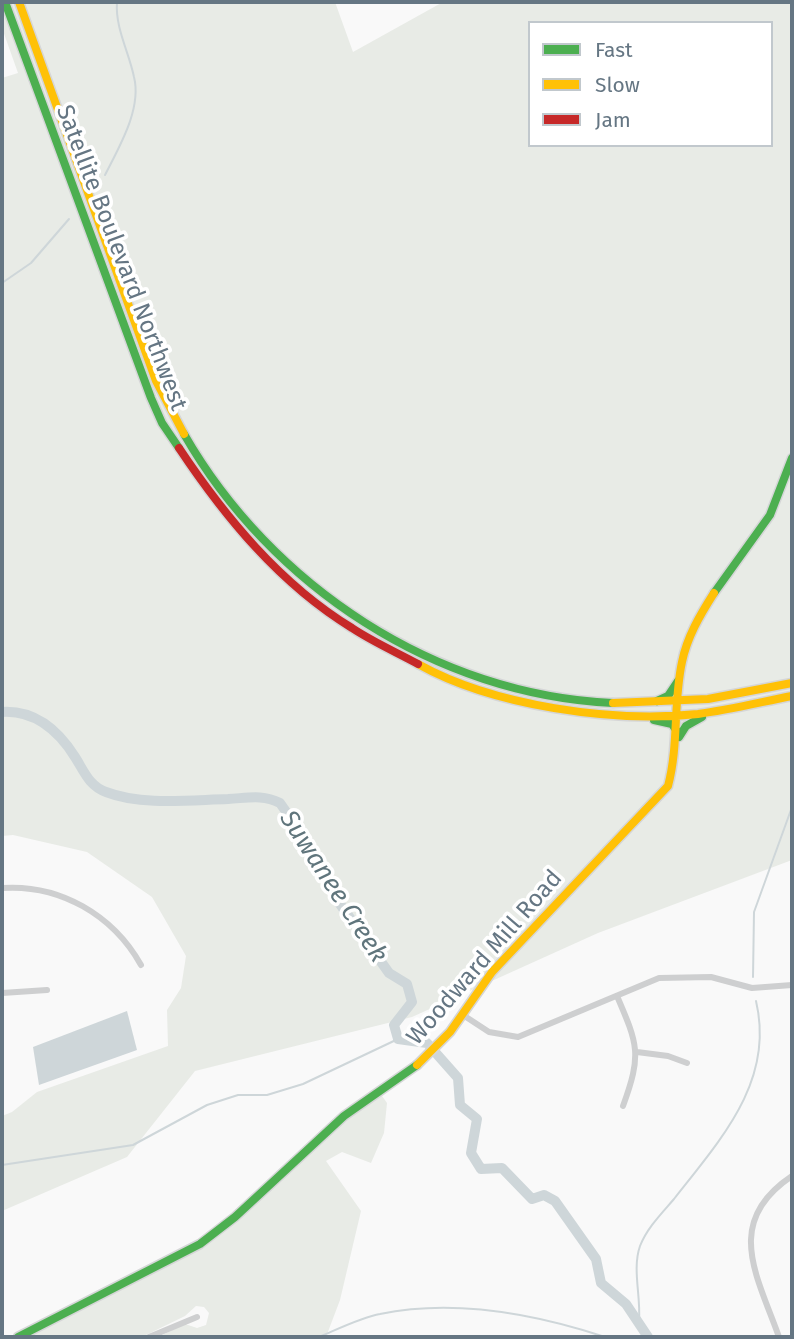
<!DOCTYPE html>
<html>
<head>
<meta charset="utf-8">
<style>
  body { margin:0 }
  #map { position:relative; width:794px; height:1339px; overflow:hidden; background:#f9f9f9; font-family:"Fira Sans",sans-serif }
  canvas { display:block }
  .frame { position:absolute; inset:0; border:4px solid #657683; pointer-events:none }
  .legend { position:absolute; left:528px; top:21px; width:245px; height:126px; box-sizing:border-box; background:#fff; border:2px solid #c1c8cd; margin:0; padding:9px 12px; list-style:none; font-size:21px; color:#657683 }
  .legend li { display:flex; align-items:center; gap:14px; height:35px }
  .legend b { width:35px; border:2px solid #c1c8cd }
</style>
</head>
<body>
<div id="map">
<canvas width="794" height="1339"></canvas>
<div class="frame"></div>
<ul class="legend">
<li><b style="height:9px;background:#4caf50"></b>Fast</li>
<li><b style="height:9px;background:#ffc107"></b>Slow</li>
<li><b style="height:9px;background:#c62828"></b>Jam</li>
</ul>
</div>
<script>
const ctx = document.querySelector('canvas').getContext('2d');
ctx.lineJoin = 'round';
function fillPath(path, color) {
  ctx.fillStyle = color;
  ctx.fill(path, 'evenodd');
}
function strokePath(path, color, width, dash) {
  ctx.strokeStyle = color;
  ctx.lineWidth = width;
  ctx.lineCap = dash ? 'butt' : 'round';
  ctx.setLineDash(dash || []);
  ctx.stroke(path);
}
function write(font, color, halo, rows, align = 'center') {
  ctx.font = font + ' "Fira Sans",sans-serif';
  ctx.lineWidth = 7;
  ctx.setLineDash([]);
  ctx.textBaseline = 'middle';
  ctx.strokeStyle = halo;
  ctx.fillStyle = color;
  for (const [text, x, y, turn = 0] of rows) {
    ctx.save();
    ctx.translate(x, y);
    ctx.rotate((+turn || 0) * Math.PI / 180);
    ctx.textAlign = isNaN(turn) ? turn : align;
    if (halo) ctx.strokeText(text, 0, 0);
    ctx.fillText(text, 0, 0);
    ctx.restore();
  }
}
const green = new Path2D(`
  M2,2H335L353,52L443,2H792V860L598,933L412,1017L195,1071L127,1157L2,1211V1116L12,1112L37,1092L168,1046L167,1010L181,988L186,956L152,897L87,852L13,835L2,836V78L18,73L2,28ZM530,23H771V145H530Z
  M380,1093L387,1103L384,1133L371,1163L342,1152L326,1161L361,1211L340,1300L326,1337H158L185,1324L197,1328L206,1325L209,1313L204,1307L196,1306L185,1316L142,1337H25L194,1251L349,1116Z`);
const water = new Path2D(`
  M127,1011L137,1050L39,1085L33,1047Z`);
const stream = new Path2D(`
  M105,175C119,147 142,109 134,77C129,52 115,28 117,2
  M2,283L31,263L69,219
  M753,977L754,912L792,807
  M2,1165L133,1145L207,1105L238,1095H267L303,1084L398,1039
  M639,1320C641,1296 632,1269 640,1246C647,1228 662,1213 674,1199C721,1139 775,1081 756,1001
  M319,1337C336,1330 362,1317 380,1314C453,1299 535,1314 605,1337`);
const river = new Path2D(`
  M2,712C35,710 58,730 75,757C84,771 89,786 106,792C142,806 190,800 228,799C248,798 262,794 280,803L310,846L335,897L389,973L407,984L412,1002L394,1025L398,1039L427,1043L458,1078L460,1105L477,1119L471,1153L481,1169L502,1168L532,1199L544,1195L555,1201L596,1259L601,1283L626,1304L648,1337`);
const street = new Path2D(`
  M2,888C60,884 113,915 141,965
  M2,993L47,990
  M617,996C638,1045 642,1054 623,1106
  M463,1015L489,1032L518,1037L659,978L711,977L752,988L792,985
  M637,1052L668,1056L687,1063
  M149,1337L197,1317
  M779,1337C757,1275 723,1222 792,1176`);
const fast = new Path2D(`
  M5,2L151,398L162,423L179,448
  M184,434C271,586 436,695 613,703
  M714,593L770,515L792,458
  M657,701L668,696L678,681
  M654,720L672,724L678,733
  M679,737L686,726L702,717
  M18,1337L200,1244L235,1217L344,1116L417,1065`);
const slow = new Path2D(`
  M19,2L156,381L184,434
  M418,664C493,706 613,723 698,714C729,710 761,702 792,696
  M613,703L708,699L792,683
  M417,1065L450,1032L492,972L668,786C679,745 673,703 682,662C687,637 700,615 714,593`);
const jam = new Path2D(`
  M179,448C225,517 280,584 352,628C373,642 396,652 418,664`);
const streetNames = [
  ["Satellite Boulevard Northwest",121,258,69],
  ["Woodward Mill Road",485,958,-49]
];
const waterNames = [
  ["Suwanee Creek",333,887,57]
];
fillPath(green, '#e8ebe6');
fillPath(water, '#ced6d9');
strokePath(stream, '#ced6d9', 2);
strokePath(river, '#ced6d9', 10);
strokePath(fast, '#d5d6d7', 11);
strokePath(slow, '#d5d6d7', 11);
strokePath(jam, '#d5d6d7', 11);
strokePath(street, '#cecfd0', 6);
strokePath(fast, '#4caf50', 8);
strokePath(slow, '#ffc107', 8);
strokePath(jam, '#c62828', 8);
write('24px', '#657683', '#fff', streetNames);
write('italic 26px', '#60757c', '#fff', waterNames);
</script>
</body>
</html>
